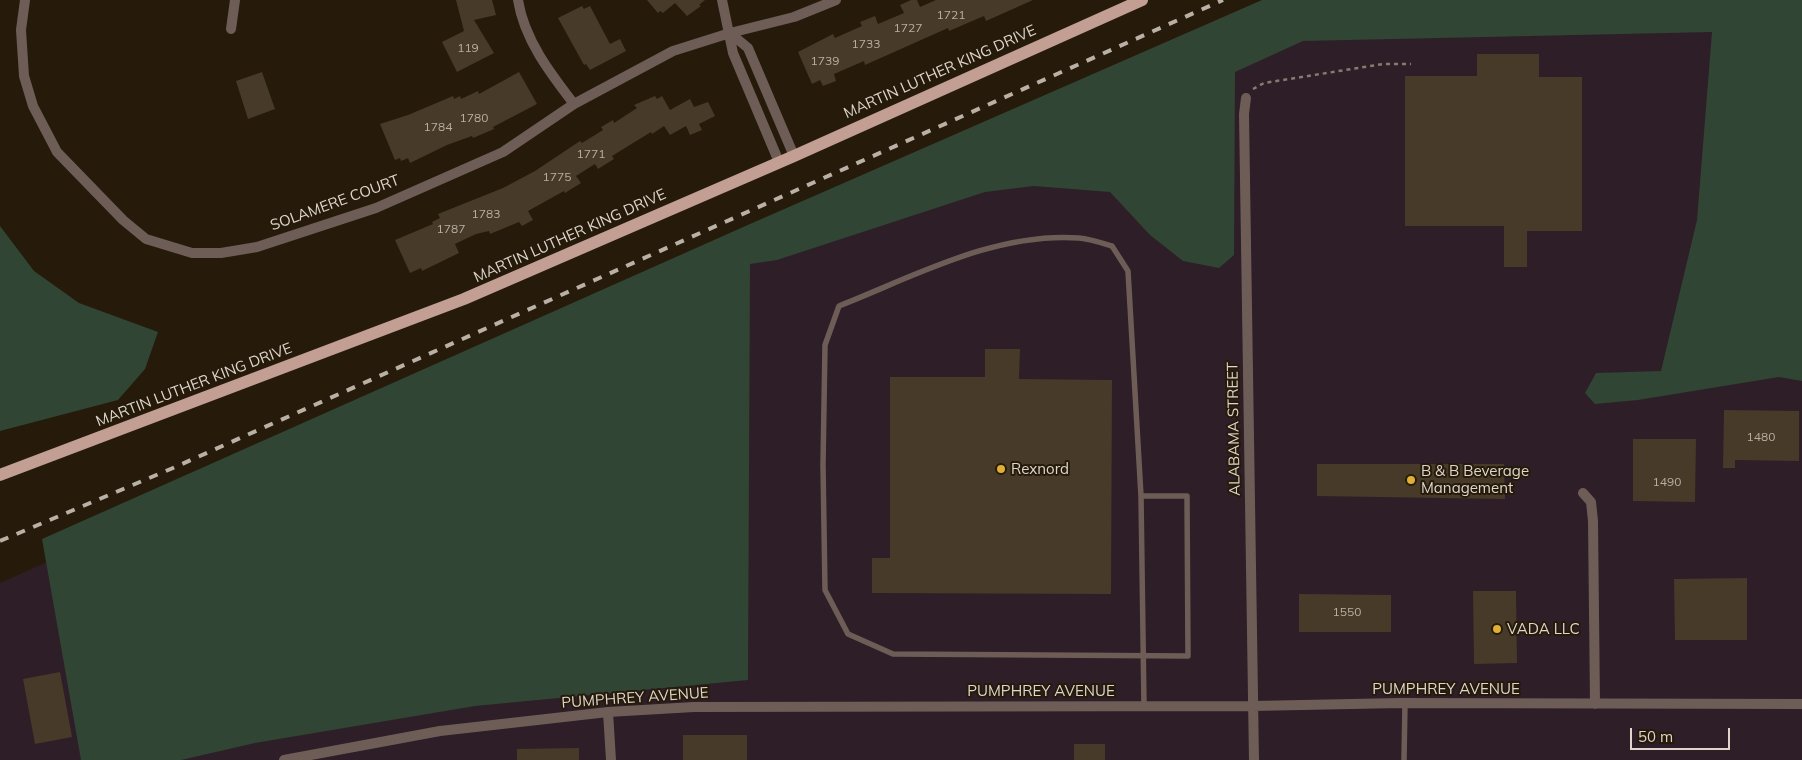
<!DOCTYPE html>
<html>
<head>
<meta charset="utf-8">
<style>
  body { margin:0 }
  #map { position:relative; width:1802px; height:760px; overflow:hidden; background:#261a0a; font-family:Mulish,sans-serif }
  canvas { display:block }
  .scale { position:absolute; left:1630px; top:728px; width:100px; height:22px; box-sizing:border-box; border:2px solid #ded6cc; border-top:0; padding-left:6px; font-size:15px; line-height:18px; white-space:nowrap; color:#ded6cc; -webkit-text-stroke:4px #261a0a; paint-order:stroke }
</style>
</head>
<body>
<div id="map">
<canvas width="1802" height="760"></canvas>
<div class="scale">50 m</div>
</div>
<script>
const ctx = document.querySelector('canvas').getContext('2d');
ctx.lineJoin = 'round';
function fillPath(path, color) {
  ctx.fillStyle = color;
  ctx.fill(path, 'evenodd');
}
function strokePath(path, color, width, dash) {
  ctx.strokeStyle = color;
  ctx.lineWidth = width;
  ctx.lineCap = dash ? 'butt' : 'round';
  ctx.setLineDash(dash || []);
  ctx.stroke(path);
}
function write(font, color, halo, rows, align = 'center') {
  ctx.font = font + ' Mulish,sans-serif';
  ctx.lineWidth = 4;
  ctx.setLineDash([]);
  ctx.textBaseline = 'middle';
  ctx.strokeStyle = halo;
  ctx.fillStyle = color;
  for (const [text, x, y, turn = 0] of rows) {
    ctx.save();
    ctx.translate(x, y);
    ctx.rotate((+turn || 0) * Math.PI / 180);
    ctx.textAlign = isNaN(turn) ? turn : align;
    if (halo) ctx.strokeText(text, 0, 0);
    ctx.fillText(text, 0, 0);
    ctx.restore();
  }
}
const industrial = new Path2D(`
  M1304,0H1802V760H0V583Z`);
const green = new Path2D(`
  M1262,0H1802V381L1779,377L1638,400L1595,404L1585,393L1596,373L1661,371L1697,220L1712,32L1303,41L1235,72L1234,255L1219,268L1183,261L1150,235L1110,192L1034,186L985,192L777,260L750,264L748,680L475,706L255,743L181,760H81L42,539L750,224Z
  M0,226L34,271L79,303L158,332L145,369L118,400L0,431Z`);
const building = new Path2D(`
  M456,0H492L496,15L474,20L494,53L457,72L442,42L464,31Z
  M647,0H705L699,5L701,6L687,16L675,3L663,13L660,11L658,13Z
  M911,0H917L920,7L936,0H1033L986,21L984,16L949,31L948,28L865,65L864,61L834,74L836,81L823,86L820,80L812,84L798,52L833,34L835,38L862,26L860,22L875,16L878,24L904,13L900,5Z
  M582,6L584,9L590,6L610,44L620,39L626,51L590,70L586,64L584,65L558,18Z
  M1477,54H1539V77H1582V231H1527V267H1504V226H1405V76H1477Z
  M262,72L275,109L248,119L236,81Z
  M519,72L537,104L493,127L494,129L473,138L472,136L447,145L410,163L408,158L401,161L400,158L395,160L380,124L408,115L453,96L454,99L460,96L461,99L478,91L479,94Z
  M655,96L657,99L662,96L670,110L690,99L694,107L708,102L715,116L699,124L702,130L690,135L686,126L670,135L664,126L652,134L651,132L612,156L614,159L598,169L595,164L576,176L581,183L565,193L564,191L528,211L533,220L522,226L519,222L490,234L489,231L476,234L455,244L459,253L422,271L421,268L410,273L395,240L433,224L432,222L440,218L438,214L503,188L535,171L580,141L582,143L603,130L601,127L613,120L614,123L637,108L634,105Z
  M985,349H1020L1019,379L1112,380L1111,594L872,593V558H890V377H985Z
  M1724,410L1799,411V461L1735,460V468H1723Z
  M1633,439H1696L1695,502L1633,501Z
  M1317,464H1504L1505,499L1317,496Z
  M1747,578V640H1675L1674,579Z
  M1473,591H1516L1517,663L1474,664Z
  M1299,594L1391,595V632H1299Z
  M60,672L72,737L35,744L23,679Z
  M683,735H747V760H683Z
  M1074,744H1105V760H1074Z
  M579,748V760H517V749Z`);
const path = new Path2D(`
  M1253,89L1264,83L1383,64H1411`);
const service = new Path2D(`
  M1141,496L1128,271L1112,246C1102,243 1090,239 1079,238C995,232 915,276 839,306L825,345L823,465L825,590L848,634L893,654L1188,656L1187,496H1141L1144,706
  M1404,760L1405,703`);
const minor = new Path2D(`
  M25,0L21,30L24,76L33,106L57,152L123,220L146,239L192,253H221L257,247L376,208L503,152L574,104L673,51L730,33L794,17L836,0
  M518,0C524,39 550,73 574,104
  M722,0L733,53L779,162
  M231,29L235,0
  M730,33L748,48L794,156
  M1246,98L1244,114L1254,760
  M1583,493L1591,502L1593,521L1595,704
  M608,712L611,760
  M284,760L440,731L608,712L694,707L1253,706L1400,703L1802,704`);
const primary = new Path2D(`
  M0,475L464,299L794,156L1142,0`);
const rail = new Path2D(`
  M0,541L173,468L1223,0`);
const markers = [
  [1001,469,5,"#e1af34"],
  [1411,480,5,"#e1af34"],
  [1497,629,5,"#e1af34"]
];
const numberNames = [
  ["1721",951,15],
  ["1727",908,28],
  ["1733",866,44],
  ["119",468,48],
  ["1739",825,61],
  ["1780",474,118],
  ["1784",438,127],
  ["1771",591,154],
  ["1775",557,177],
  ["1783",486,214],
  ["1787",451,229],
  ["1480",1761,437],
  ["1490",1667,482],
  ["1550",1347,612]
];
const streetNames = [
  ["MARTIN LUTHER KING DRIVE",940,72,-24],
  ["SOLAMERE COURT",335,203,-20],
  ["MARTIN LUTHER KING DRIVE",570,236,-24],
  ["MARTIN LUTHER KING DRIVE",194,385,-21],
  ["ALABAMA STREET",1234,429,-91],
  ["PUMPHREY AVENUE",1446,689],
  ["PUMPHREY AVENUE",1041,691],
  ["PUMPHREY AVENUE",635,698,-4]
];
const poiNames = [
  ["Rexnord",1011,469],
  ["B & B Beverage",1421,471],
  ["Management",1421,488],
  ["VADA LLC",1507,629]
];
fillPath(industrial, '#2e1e27');
fillPath(green, '#304534');
fillPath(building, '#473a29');
strokePath(path, '#857b6e', 2.5, [4, 4]);
strokePath(service, '#6e5d57', 5.5);
strokePath(minor, '#6e5d57', 10);
strokePath(primary, '#c29e93', 12);
strokePath(rail, '#bab1a6', 4, [9, 9]);
for (const [x, y, r, color] of markers) {
  const dot = new Path2D();
  dot.arc(x, y, r, 0, 2 * Math.PI);
  ctx.fillStyle = color;
  ctx.fill(dot);
  strokePath(dot, '#261a0a', 2);
}
write('12px', '#b8afa3', null, numberNames);
write('15px', '#ded6cc', '#261a0a', streetNames);
write('15px', '#ded6cc', '#261a0a', poiNames, 'left');
</script>
</body>
</html>
